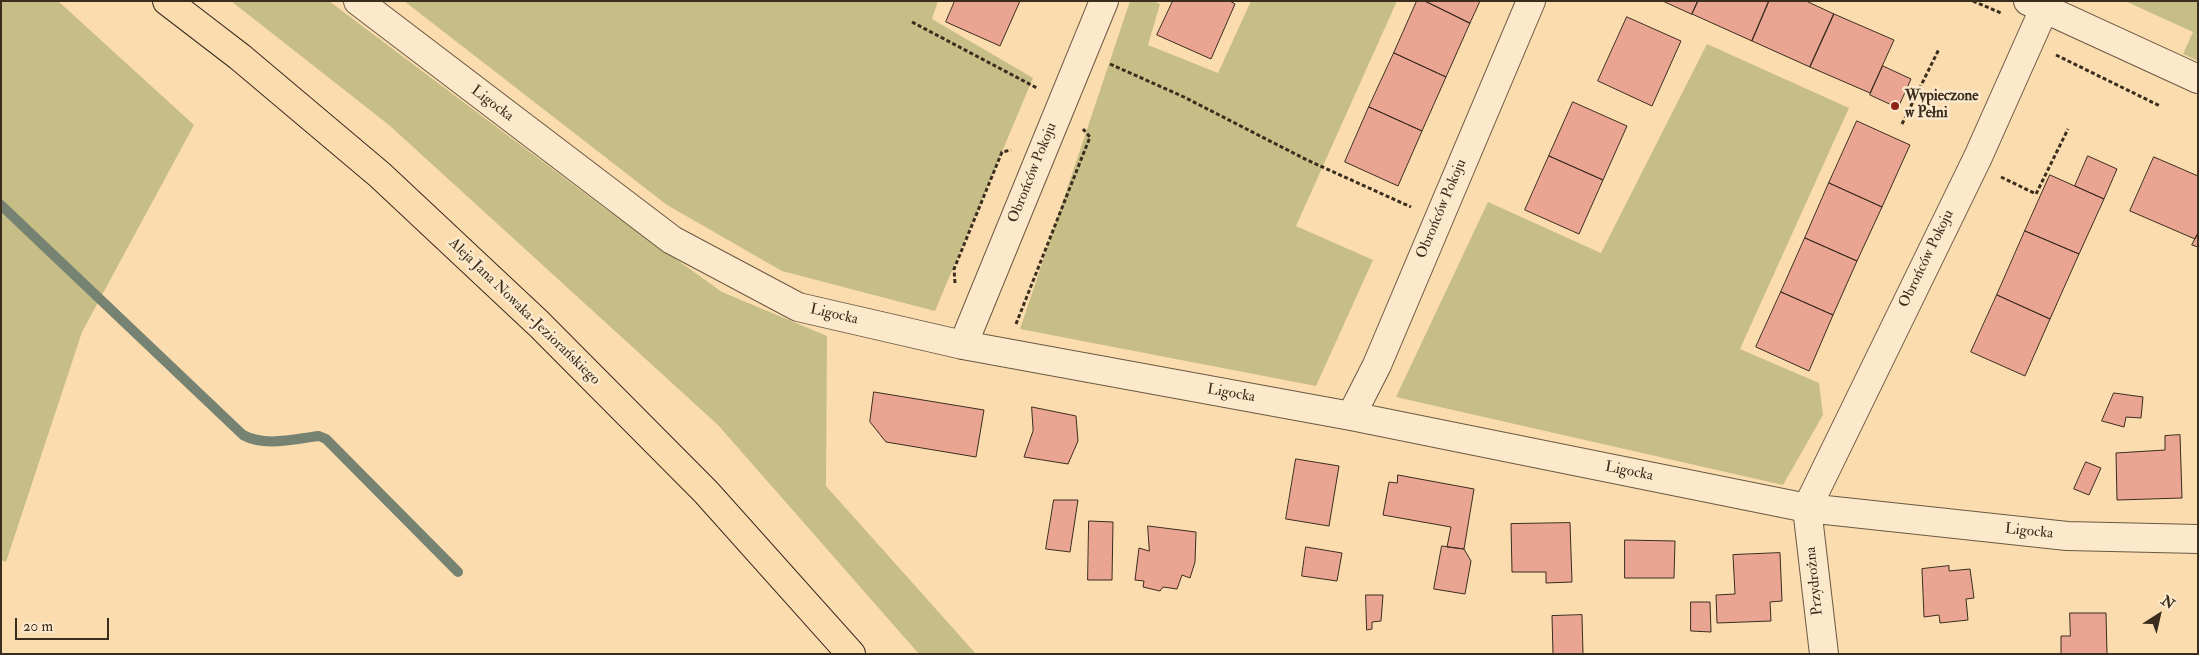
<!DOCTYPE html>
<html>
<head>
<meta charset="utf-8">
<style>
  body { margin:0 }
  #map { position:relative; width:2199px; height:655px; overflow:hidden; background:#fbdcaf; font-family:"IM FELL Double Pica",serif }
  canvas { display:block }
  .frame { position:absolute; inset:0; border:2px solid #3a2d1e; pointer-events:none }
  .north { position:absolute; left:2134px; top:590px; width:50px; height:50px; -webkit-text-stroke:4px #fce8cb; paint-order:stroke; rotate:35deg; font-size:14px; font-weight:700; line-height:20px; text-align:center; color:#3a2d1e }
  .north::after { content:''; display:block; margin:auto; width:18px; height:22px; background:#3a2d1e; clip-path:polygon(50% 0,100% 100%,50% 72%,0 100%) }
  .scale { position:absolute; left:15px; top:618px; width:94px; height:22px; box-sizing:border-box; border:2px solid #3a2d1e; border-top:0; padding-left:6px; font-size:15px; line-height:18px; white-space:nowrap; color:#3a2d1e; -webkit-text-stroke:4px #fce8cb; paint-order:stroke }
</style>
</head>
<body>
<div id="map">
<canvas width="2199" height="655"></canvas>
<div class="frame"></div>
<div class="north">N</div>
<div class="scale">20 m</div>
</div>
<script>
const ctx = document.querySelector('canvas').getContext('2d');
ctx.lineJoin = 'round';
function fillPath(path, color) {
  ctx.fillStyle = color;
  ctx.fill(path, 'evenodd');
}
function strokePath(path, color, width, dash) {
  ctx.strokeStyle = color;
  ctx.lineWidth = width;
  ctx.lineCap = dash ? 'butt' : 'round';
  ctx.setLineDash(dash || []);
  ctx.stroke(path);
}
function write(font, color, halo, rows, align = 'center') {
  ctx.font = font + ' "IM FELL Double Pica",serif';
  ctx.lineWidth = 5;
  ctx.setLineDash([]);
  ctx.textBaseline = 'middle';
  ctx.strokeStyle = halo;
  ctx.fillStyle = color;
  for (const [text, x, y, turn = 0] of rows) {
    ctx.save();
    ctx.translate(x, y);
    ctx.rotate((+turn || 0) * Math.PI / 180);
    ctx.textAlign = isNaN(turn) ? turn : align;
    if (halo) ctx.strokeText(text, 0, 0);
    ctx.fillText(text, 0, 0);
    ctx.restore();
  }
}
const green = new Path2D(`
  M1,1H58L194,125L82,332L6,562L1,560Z
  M231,1H329L603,207L722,292L827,336L826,486L976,654H919L718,425L389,125Z
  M404,1H938L932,19L1033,78L935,311L782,271L667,205Z
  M1130,1H1153L1160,4L1148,45L1218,73L1251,1H1397L1296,226L1373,260L1316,386L1020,329Z
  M2125,1H2198V61L2183,54L2193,32Z
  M1707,44L1849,108L1740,349L1819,383L1823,415L1783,485L1396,397L1488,202L1601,253Z`);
const stream = new Path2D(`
  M1,205L243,435C265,447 294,439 319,436L326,439L458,572`);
const building = new Path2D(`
  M955,1H1020L1000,46L946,22Z
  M1173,1H1230L1235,4L1211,59L1157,35Z
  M1417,1H1425L1470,23L1446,77L1394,53Z
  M1425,1H1480L1470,23Z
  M1663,1H1698L1692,14Z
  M1698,1H1769L1752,41L1692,14Z
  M1769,1H1806L1834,14L1810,67L1752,41Z
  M1834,14L1894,40L1870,93L1810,67Z
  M1627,17L1681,41L1652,106L1598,81Z
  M1394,53L1446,77L1422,131L1369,107Z
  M1883,66L1911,79L1898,108L1870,95Z
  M1573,102L1627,126L1603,180L1549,156Z
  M1369,107L1422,131L1398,186L1345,162Z
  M1857,121L1910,145L1882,207L1829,183Z
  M1549,156L1603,180L1579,234L1525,210Z
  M2088,156L2117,169L2104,199L2075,186Z
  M2154,157L2198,176V233L2195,239L2130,211Z
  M2050,175L2104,199L2079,254L2025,231Z
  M1829,183L1882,207L1857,261L1805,238Z
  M2025,231L2079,254L2050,319L1997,295Z
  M2198,233V247L2192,245Z
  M1805,238L1857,261L1833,315L1781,292Z
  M1781,292L1833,315L1809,371L1756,347Z
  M1997,295L2050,319L2025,376L1971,352Z
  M874,392L984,410L976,457L886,442L870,422Z
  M2114,393L2143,397L2141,418L2126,417L2124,427L2102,421Z
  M1032,407L1076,416L1078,441L1068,464L1024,457L1033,431Z
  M2180,435L2182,498L2117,500L2116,453L2165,450V436Z
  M1296,459L1339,466L1329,526L1286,519Z
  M2086,462L2101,468L2089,495L2074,489Z
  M1398,475L1474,489L1464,549L1447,547L1451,527L1383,515L1389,482L1397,483Z
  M1054,500H1078L1070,552L1046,549Z
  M1089,521L1113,522L1112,580H1088Z
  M1570,523L1572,582L1546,583V572H1512L1511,524Z
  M1148,526L1196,532L1195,562L1190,578L1182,575L1177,589L1163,587L1160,591L1143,587L1144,581L1135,580L1139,548L1149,551Z
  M1625,540L1675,541L1674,578H1625Z
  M1442,546L1464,549L1471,561L1465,594L1434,589Z
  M1306,547L1342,553L1337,581L1302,576Z
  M1780,553L1782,601L1770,602L1771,621L1717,623L1716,595L1735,594L1733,555Z
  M1949,566V571L1970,569L1974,598L1966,599L1968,620L1940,623L1939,615L1924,617L1922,569Z
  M1366,595H1383L1381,621L1372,622V629L1367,630Z
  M1691,602H1710L1711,632L1691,631Z
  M2070,613H2106L2107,654H2061V636H2070Z
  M1582,615L1583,654H1553L1552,616Z`);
const path = new Path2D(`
  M1973,1L2001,13
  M912,22L1037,88
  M2056,55L2160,106
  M1110,64L1184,97L1307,160L1411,207
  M1902,124L1939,49
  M2001,177L2036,194L2068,129
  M955,283L954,269L1002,152L1011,150
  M1016,324L1090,137L1083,129`);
const minor = new Path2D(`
  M358,1L672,240L798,307L963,345L1351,416L1807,508L2067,536L2198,539
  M2028,1L2198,79
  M963,345L1104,1
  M1351,416L1377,365L1531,1
  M1824,654L1807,508L1978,157L2044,9`);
const primary = new Path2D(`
  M167,1L240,57L380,175L539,324L706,492L851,654`);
const markers = [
  [1895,106,5,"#8f2418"]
];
const poiNames = [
  ["Wypieczone",1905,97],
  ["w Pełni",1905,114]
];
const streetNames = [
  ["Ligocka",492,104,37],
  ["Obrońców Pokoju",1033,173,-68],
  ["Obrońców Pokoju",1442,209,-67],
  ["Obrońców Pokoju",1927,259,-64],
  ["Aleja Jana Nowaka-Jeziorańskiego",524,312,44],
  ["Ligocka",834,315,13],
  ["Ligocka",1231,394,10],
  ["Ligocka",1629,472,11],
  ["Ligocka",2029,532,6],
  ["Przydrożna",1815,581,-96]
];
fillPath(green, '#c6be86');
strokePath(stream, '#778372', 10);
fillPath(building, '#eaa492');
strokePath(building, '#3a2d1e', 1);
strokePath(minor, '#6a5942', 30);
strokePath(primary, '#3a2d1e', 30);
strokePath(path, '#3a2d1e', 3, [4, 2.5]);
strokePath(minor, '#fce8cb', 28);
strokePath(primary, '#fbdcaf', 28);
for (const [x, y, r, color] of markers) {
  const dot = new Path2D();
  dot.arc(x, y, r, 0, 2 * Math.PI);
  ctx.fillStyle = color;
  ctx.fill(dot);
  strokePath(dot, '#fce8cb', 2);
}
write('bold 15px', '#3a2d1e', '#fce8cb', poiNames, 'left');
write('15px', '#3a2d1e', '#fce8cb', streetNames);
</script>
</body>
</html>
